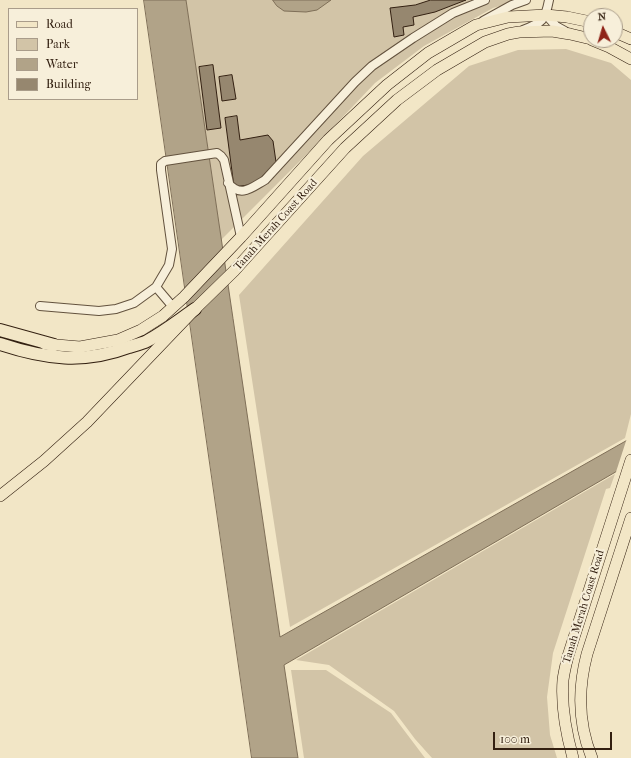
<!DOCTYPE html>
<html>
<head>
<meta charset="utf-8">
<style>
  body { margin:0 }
  #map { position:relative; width:631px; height:758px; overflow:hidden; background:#f2e6c6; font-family:"IM FELL French Canon",serif }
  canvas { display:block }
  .legend { position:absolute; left:8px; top:8px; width:130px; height:92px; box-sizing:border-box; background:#f7efda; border:1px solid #a99c8a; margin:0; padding:5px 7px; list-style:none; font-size:12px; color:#332011 }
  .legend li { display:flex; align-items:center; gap:8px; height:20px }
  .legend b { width:20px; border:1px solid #a99c8a }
  .north { position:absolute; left:583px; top:8px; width:40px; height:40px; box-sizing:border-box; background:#f7efda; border:1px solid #a99c8a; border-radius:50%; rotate:355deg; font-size:11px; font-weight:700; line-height:16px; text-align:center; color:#332011 }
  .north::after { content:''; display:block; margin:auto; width:14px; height:18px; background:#8f2418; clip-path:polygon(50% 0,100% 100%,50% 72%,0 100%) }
  .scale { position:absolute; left:493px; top:732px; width:119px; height:18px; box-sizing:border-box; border:2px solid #332011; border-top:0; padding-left:5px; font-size:12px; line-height:14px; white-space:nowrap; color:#332011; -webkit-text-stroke:3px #f7efda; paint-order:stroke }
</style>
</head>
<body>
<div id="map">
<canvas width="631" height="758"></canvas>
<ul class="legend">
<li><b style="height:5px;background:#f2e6c6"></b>Road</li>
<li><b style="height:11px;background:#d2c4a7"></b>Park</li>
<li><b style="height:11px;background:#b1a388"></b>Water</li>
<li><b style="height:11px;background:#96876f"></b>Building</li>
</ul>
<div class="north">N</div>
<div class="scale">100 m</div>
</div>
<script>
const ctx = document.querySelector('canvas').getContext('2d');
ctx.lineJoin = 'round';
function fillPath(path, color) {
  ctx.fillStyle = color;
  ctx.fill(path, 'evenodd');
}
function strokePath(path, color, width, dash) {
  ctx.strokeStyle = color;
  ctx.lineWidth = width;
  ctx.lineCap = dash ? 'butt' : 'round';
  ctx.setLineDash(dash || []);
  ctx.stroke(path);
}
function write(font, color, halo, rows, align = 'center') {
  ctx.font = font + ' "IM FELL French Canon",serif';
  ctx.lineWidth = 4;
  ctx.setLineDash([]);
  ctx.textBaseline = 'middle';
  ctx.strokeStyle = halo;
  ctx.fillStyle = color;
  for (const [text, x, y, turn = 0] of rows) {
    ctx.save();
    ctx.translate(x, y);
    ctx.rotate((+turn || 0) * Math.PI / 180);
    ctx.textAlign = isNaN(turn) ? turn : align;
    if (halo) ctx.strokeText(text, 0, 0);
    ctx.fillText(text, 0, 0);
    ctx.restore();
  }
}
const green = new Path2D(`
  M186,0H520L493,8L424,46L375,83L319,142L221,240Z
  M566,49L611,63L631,80V414L625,438L290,627L239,295L363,156L469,66L518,50Z
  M615,474L610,488L606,489L553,653L547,697L550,735L557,758H432L415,739L394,711L329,665L296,660Z
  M291,670H326L391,713L425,758H304Z`);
const water = new Path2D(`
  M144,0H186L280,637L631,438V463L284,665L298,758H252Z
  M273,0H331L317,10L306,12L284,11L277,6Z`);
const pier = new Path2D(`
  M631,436V466L615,475L627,438Z`);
const building = new Path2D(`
  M431,0H466L435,12L413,17L414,25L403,27L404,35L394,37L390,8L415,5Z
  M213,65L221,128L207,130L199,67Z
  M232,75L236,99L222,101L219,77Z
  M237,116L240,140L268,135L273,141L276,162L255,184L234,187L225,118Z`);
const minor = new Path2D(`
  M546,15L556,26L565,31
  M483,21L512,5L526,0
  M523,30C543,22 545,21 549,0
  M228,183C241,198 251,188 265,180L355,82L372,66L413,38L453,13L485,0
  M156,287L173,307
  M40,306L99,311L116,309L134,303L156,287L169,265L172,249L161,170V164L165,161L217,153L221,156L224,160L241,237`);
const major = new Path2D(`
  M615,32L631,39
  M592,40L609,47L631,59
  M45,344L80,347L118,340L141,330L163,316L184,297L241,237L328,140L387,85L428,53L476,25L508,17L546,15L567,17L591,22
  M0,496L44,461L87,422L195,309L234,271L345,148L397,100L437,70L485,42L508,34L519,32L552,31L570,34L591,39
  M573,758C566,733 561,706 563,680C564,672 566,664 568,656L631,460
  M592,758C578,724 578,688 587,654L631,518`);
const highway = new Path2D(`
  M0,330L54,345
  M0,344C45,359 84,364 129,347C135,345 141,344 147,341C164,332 179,320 195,309`);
const streetNames = [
  ["Tanah Merah Coast Road",276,225,-48],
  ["Tanah Merah Coast Road",584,607,-73]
];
fillPath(green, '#d2c4a7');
fillPath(water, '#b1a388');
strokePath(water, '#7f6f58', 1);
fillPath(pier, '#f2e6c6');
fillPath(building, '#96876f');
strokePath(building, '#332011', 1);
strokePath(minor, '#63523e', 10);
strokePath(major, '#332011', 12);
strokePath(highway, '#332011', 14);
strokePath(minor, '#f7efda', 8);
strokePath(major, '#f2e6c6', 11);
strokePath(highway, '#f2e6c6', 12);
write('11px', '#332011', '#f7efda', streetNames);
</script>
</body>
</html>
